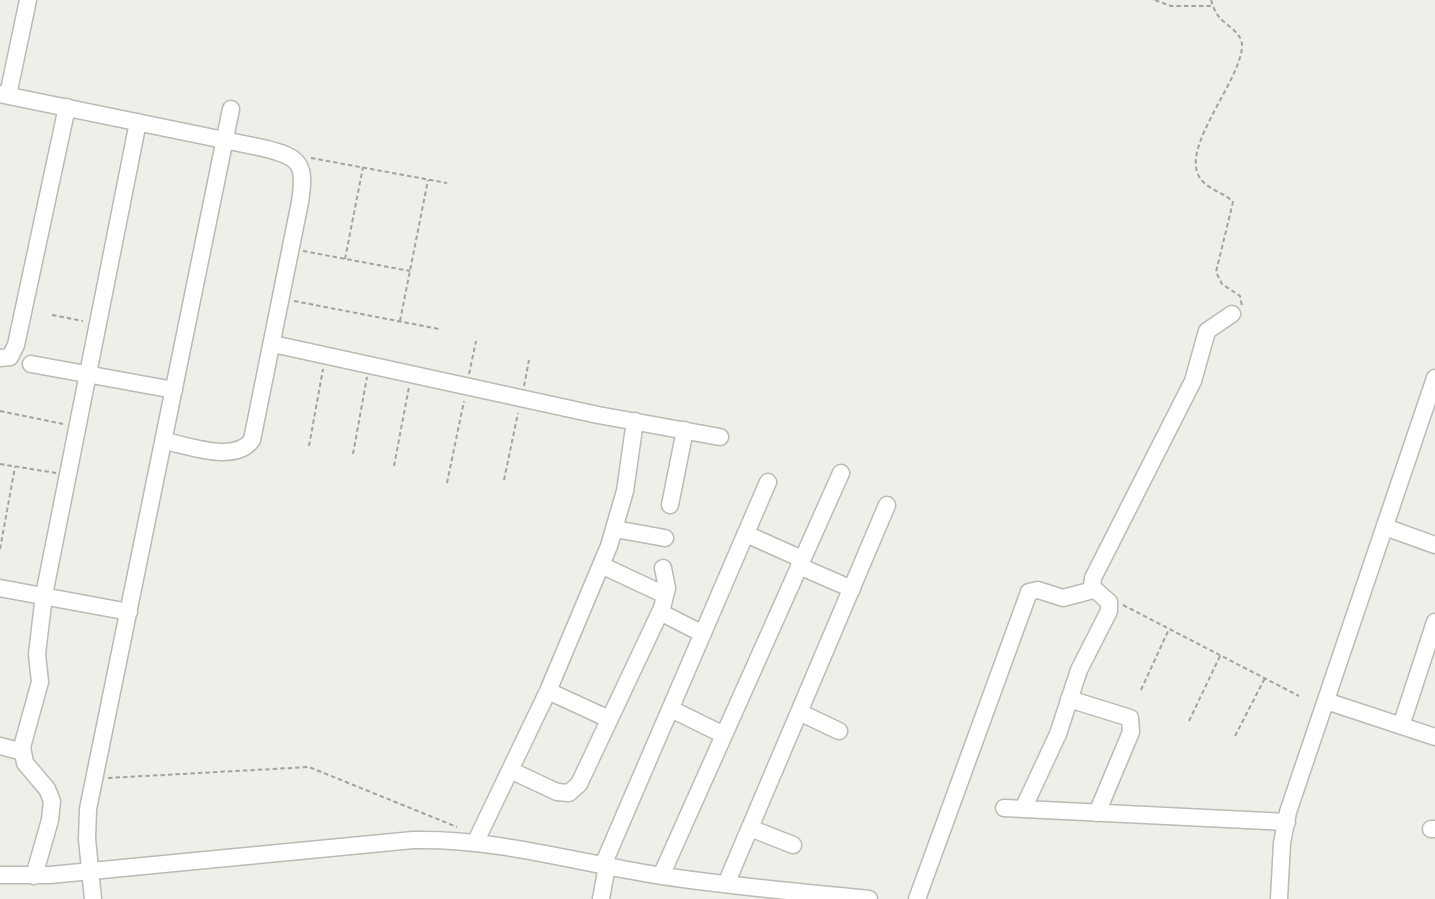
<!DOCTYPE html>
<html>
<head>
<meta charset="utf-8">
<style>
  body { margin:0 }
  canvas { display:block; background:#efeee8 }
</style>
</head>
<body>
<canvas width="1435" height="899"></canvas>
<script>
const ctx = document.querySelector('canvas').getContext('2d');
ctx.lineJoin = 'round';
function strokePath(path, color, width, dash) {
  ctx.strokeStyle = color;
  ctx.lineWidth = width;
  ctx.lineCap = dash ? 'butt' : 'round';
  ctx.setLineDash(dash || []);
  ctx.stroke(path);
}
const path = new Path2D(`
  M1155,0L1171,6H1213
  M1211,0C1213,6 1215,12 1219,17C1226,25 1242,33 1242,45C1242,80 1179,148 1200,178C1208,190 1224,192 1233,202L1216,272L1222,284L1240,296L1242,306
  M311,158L447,183
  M303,251L410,271
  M345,259L363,167
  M294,301L439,329
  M52,315L83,321
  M400,321L428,180
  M469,374L476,341
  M524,386L529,360
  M0,411L63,424
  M309,446L323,369
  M353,454L367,377
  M0,464L56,473
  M394,466L409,387
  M504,480L518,413
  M447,483L464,401
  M0,549L15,467
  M1123,605L1299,696
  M1141,690L1169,629
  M1189,721L1220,656
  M1235,736L1265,678
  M108,778L309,767L457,827`);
const minor = new Path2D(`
  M0,94L263,148C301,157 306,164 300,202L252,440C235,464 188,445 164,441
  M8,95L28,0
  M273,344L598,415L720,437
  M0,358L10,357L16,345L67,107
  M31,364L174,390
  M670,505L685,430
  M1385,527L1435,545
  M615,529L665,538
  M746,534L802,559
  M601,565L665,595
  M799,566L852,589
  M0,588L129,612
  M660,612L703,634
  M548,691L609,719
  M1069,699L1130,718L1131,732L1097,813
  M1326,701L1435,737
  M671,709L724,735
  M799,712L839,731
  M1401,726L1435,622
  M0,746L23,752
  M510,770L557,792L569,793L579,784L662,608L667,588L663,568
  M1004,808L1287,822
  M1023,809L1058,734L1079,670L1109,611V602L1092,587L1093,578L1193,381L1207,331L1232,314
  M750,828L793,845
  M1431,829H1435
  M476,841L548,691L609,546L625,491L635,421
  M603,865L768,482
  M0,875H50L413,840C496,838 574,862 656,875C727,886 798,892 869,899
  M34,876L50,820L52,801L47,789L25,763L22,747L40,682L37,654L44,595L138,122
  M661,876L841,473
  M726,884L887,505
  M93,899L87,839L88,809L231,109
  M601,899L607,866
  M917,899L1029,592L1038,590L1063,598L1093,590
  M1279,899L1282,843L1288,812L1435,378`);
strokePath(minor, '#bbbab5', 19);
strokePath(path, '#a3a29e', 2, [4.5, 3]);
strokePath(minor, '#fff', 16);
</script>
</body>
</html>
